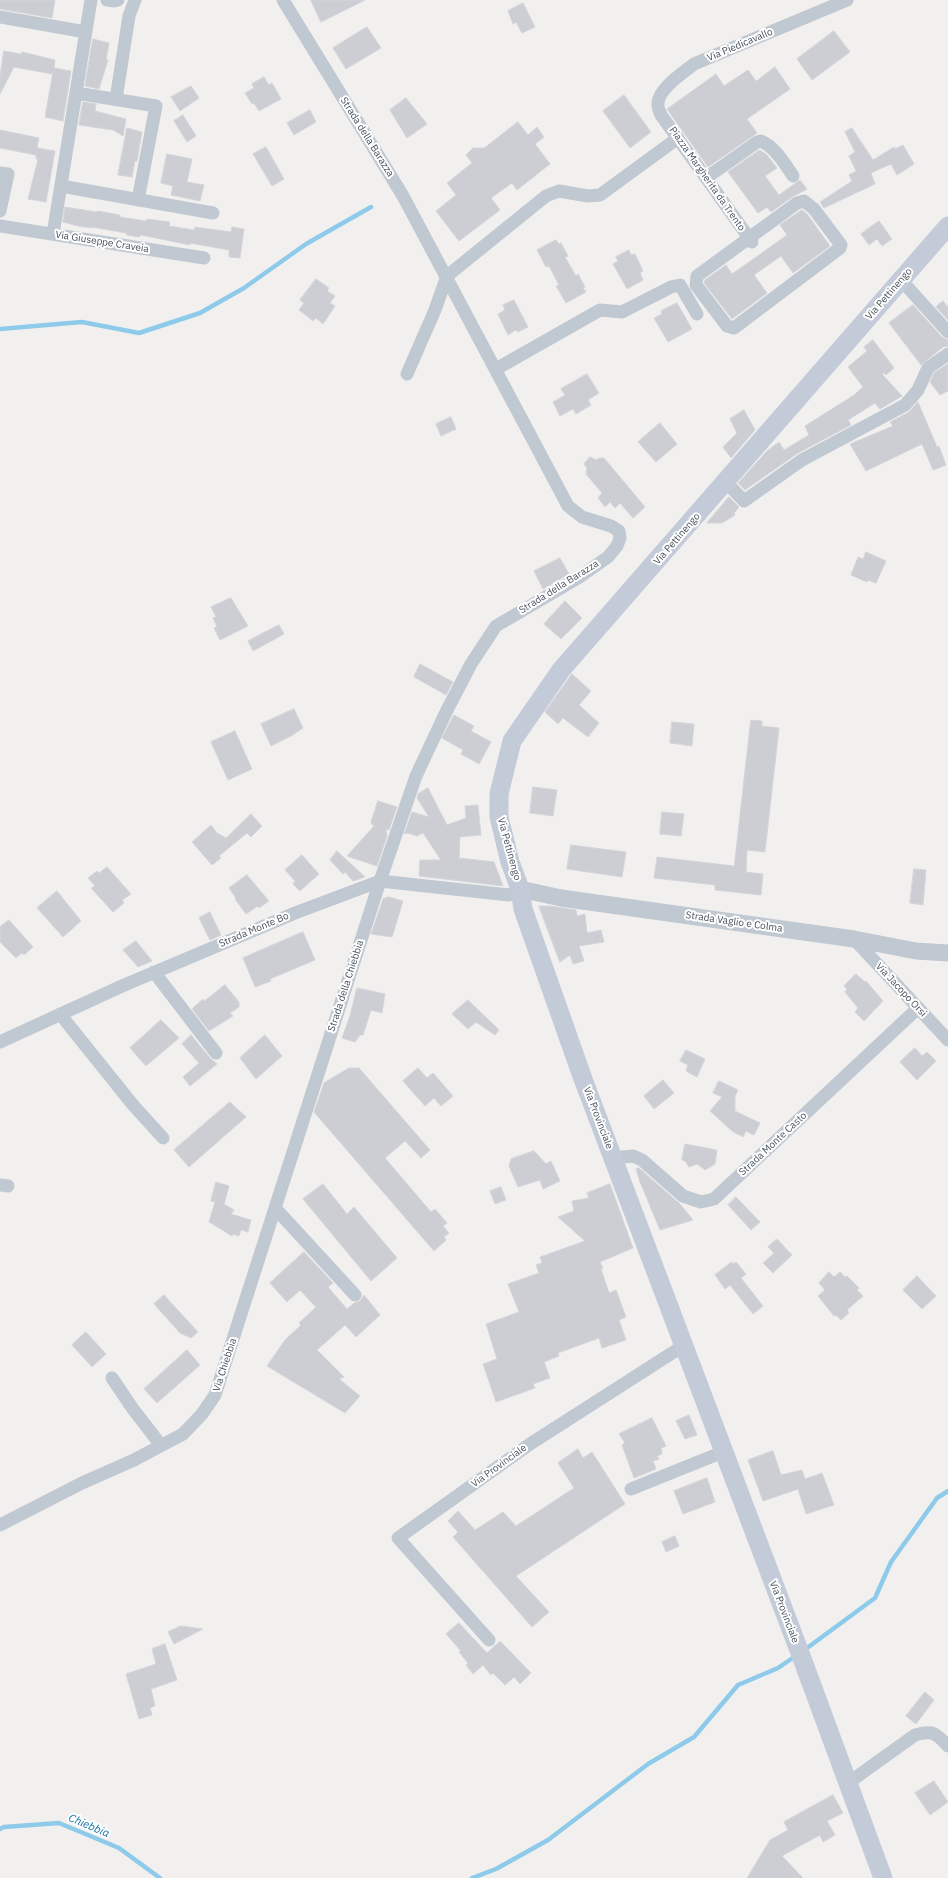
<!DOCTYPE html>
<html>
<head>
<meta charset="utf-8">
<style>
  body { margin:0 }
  canvas { display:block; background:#f2f0ef }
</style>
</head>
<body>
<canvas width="948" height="1878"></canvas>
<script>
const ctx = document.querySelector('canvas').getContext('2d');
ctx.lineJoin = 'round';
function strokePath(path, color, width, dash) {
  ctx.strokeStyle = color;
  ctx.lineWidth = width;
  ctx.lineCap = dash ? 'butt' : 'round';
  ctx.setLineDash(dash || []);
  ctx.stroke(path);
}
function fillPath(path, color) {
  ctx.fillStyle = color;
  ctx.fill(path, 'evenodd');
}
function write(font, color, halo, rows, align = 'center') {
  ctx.font = font + ' "IBM Plex Sans",sans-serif';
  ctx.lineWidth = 4;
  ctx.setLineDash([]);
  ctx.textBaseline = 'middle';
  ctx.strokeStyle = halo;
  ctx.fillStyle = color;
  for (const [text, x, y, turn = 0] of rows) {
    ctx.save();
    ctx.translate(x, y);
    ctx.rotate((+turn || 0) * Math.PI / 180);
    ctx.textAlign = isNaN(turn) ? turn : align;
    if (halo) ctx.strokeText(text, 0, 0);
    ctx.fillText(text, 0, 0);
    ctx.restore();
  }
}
const stream = new Path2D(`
  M0,329L82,322L139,333L200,313L244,288L306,244L371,207
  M803,1651L875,1598L891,1562L937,1498L948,1491
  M0,1829L4,1827L59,1823L119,1848L160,1878
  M472,1878L496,1869L548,1840L648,1764L694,1737L738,1685L778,1668L797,1655`);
const building = new Path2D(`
  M0,0H55L52,18L0,9Z
  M311,0H365L321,22Z
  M523,3L535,27L522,33L516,22L513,24L508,11Z
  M367,27L381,48L346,69L333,48Z
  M834,31L850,52L812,80L797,59Z
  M93,39L109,43L106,60H108L99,89L85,86Z
  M4,51L21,54L22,52L55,60L54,68L71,71L63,121L45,117L53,72L52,74L14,67L0,94V77Z
  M775,67L790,89L747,119L757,133L708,167L667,109L716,74L724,86L748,70L756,81Z
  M264,77L269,85L272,83L281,99L259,111L254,103L252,104L245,93L254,88L252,84Z
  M191,86L199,98L180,111L171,97Z
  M624,95L651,132L630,148L603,111Z
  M406,98L427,124L407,138L390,110Z
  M83,102L96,104L95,111L126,119L123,136L113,130L79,125Z
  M310,110L316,122L294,135L287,123Z
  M183,115L196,136L187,142L174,121Z
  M518,122L528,135L537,127L544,137L535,144L550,164L517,190L512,183L491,198L500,210L459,241L436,211L456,195L447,183L472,163L466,155L473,148H484Z
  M127,128L142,132L137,161H135L132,177L118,175Z
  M852,128L873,160L894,147L895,149L903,145L914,164L897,175L891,164L871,173L875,184L824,208L820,202L852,181L849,175L856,171L849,156L855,152L845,132Z
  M0,130L39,138L37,148L55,151L46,202L28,199L38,159H36V155L0,148Z
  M266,147L284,179L272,186L253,154Z
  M760,150L767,155L777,168L765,176L779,195L800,180L807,189L792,197L771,212L767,207L758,213L728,172Z
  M167,154L192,159L187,182L204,185L200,201L171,195L173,186L161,183Z
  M65,207L96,212L98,211L120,215V217L146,221L147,219L170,222L169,226L194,230L195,227L231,232L232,227L244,229L240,258L229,257V250L190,243V245L141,235L139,237L127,235L126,233L92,227V228L78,226L63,222Z
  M802,210L807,214L830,246L793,273L781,256L754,275L767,293L732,319L704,283L705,280L726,265L732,274L752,260L787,235L780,225Z
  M879,221L892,239L882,246L877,239L869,245L861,234Z
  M556,240L559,244L561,243L568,256L565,257L576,276L578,274L585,287L583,288L586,292L566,303L556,286L559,285L549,266L546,267L537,250Z
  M629,250L631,255L635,254L643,271L640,273L643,280L627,289L613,264L618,261L616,257Z
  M316,279L329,288L327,291L335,296L330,303L335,306L323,324L316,318L313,321L299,310L304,303L300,300Z
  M514,300L528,327L518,332L516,330L508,335L498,314L505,310L503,305Z
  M943,301L948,307V320L936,307Z
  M677,303L692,329L668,342L654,318L662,314L661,311Z
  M913,305L942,337L948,340V346L943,347L921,365L889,323Z
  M873,340L894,368L886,375L884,373L882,374L902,396L880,409L875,403L848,420L851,425L798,453L745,490L738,483L767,451L779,442L784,450L809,435L805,426L854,395L863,387L848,367L867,351L864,347Z
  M948,364V391L940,395L930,382L934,373Z
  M587,374L599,393L588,400L591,405L576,414L573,409L560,416L553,402L565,395L561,389Z
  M918,402L937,447L939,446L946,465L933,470L922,444L866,471L850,444L893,426L890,422L909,412Z
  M744,410L755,430L731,458L723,447L737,433L730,419Z
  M451,417L456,429L441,436L436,424Z
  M660,423L677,444L656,462L638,442Z
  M590,457L597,460L599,458H604L645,507L633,518L620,503L615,508L610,502L605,507L598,498L602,493L586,474L587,468L584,464Z
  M729,497L739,507L734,513L735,515L722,523H707Z
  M866,552L886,561L876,583L868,580L867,582L851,575L858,557L863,559Z
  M560,558L569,574L543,589L534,571Z
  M231,598L248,626L220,640L214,628L217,627L213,618L216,617L211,607Z
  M565,601L582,618L561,639L544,624Z
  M279,625L284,634L253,651L248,641Z
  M420,664L453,682L446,695L414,677Z
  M572,674L591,691L579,705L599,723L588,737L563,718L558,724L545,712Z
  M294,709L303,728L291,736L271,746L261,724Z
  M454,715L474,726L471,731L491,742L479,764L461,754L463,750L442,738Z
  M751,720L762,721V726L779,728L765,852L747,850L746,872L763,874L761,895L715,890V885L654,878L657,857L734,866Z
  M672,722L694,724L692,746L670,743Z
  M235,731L252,769L228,780L211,742Z
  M533,787L557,790L553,816L530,813Z
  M428,788L447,825L466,818L465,806L478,805L481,835L460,837L459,858L494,862L503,886L419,876L420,860H441L423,833L417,836L407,833L404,834L412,812L429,817L417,798L418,794Z
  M378,801L397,807L389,830L386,829L387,836L377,866L347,856L374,826L371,823Z
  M662,812L684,814L681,836L660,834Z
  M251,814L262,826L251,837L247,833L219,856L221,858L212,865L192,842L211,825L217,833L226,838Z
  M571,845L626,852L622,877L567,869Z
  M337,851L352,865L365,877L353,881L345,872L343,874L330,860Z
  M302,855L319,874L300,891L293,884L295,881L285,870Z
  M107,867L131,894L122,900L124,903L113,912L91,888L95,886L88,878L97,871L99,873Z
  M914,869L926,870L923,905L910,903Z
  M247,875L269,901L259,908L258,906L246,914L235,899L236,898L229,888Z
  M57,891L81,921L63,937L37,908Z
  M389,897L403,901L392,937L371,934L383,899Z
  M539,906H550L576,910L577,916L585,914L587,933L601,930L604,942L579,946L584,961L573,964L570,955L560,962Z
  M210,912L221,935L210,940L199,918Z
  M9,920L33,947L24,955L22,953L16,958L0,942V927Z
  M303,932L315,960L270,979L271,981L255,987L243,958Z
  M136,941L152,961L138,967L123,950Z
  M856,974L865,982L866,981L883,1001L864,1021L855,1012L858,1008L845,992L847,989L844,986Z
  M225,985L239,1002V1007L230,1013L233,1016L209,1031L192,1009L203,999L204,1001Z
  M357,988L385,994L382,1013L371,1010L363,1035H360L355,1042L342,1038L350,1016Z
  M468,1000L499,1030L495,1035L476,1022L468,1029L452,1014Z
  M161,1020L179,1038L146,1066L130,1048Z
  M191,1035L210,1058L217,1064L190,1086L183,1077L199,1063L182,1044Z
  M265,1035L282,1056L256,1079L240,1058Z
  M915,1048L922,1056L927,1052L936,1061L917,1080L900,1062Z
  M686,1050L705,1059L697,1077L686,1071L688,1065L680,1061Z
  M349,1068H359L430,1150L421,1158L405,1141L385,1158L431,1212L435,1209L447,1223L443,1226L449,1233L444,1237L446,1240L434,1251L314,1112L324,1083Z
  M418,1068L427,1078L433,1073L453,1096L441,1106L434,1098L425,1106L403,1081Z
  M663,1080L674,1093L654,1109L644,1096Z
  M719,1081L738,1090L735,1096V1111L760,1123L754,1135L746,1131L743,1137L732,1131L710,1111L722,1097L713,1093Z
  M230,1102L246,1117L189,1167L174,1150Z
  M685,1144L717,1150L715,1164L705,1170L697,1164L689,1167L685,1161L682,1160Z
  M534,1151L546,1164L551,1161L560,1181L543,1189L540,1180L518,1187L509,1166L511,1159Z
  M639,1168L680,1204L693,1220L660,1230L640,1182L636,1169Z
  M216,1182L229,1186L224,1204L234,1210L231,1214L251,1220L248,1232L241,1230L239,1236L233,1234L232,1236L209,1222L215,1202L211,1201Z
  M323,1184L347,1214L354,1207L397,1258L371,1281L303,1199Z
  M610,1184L633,1248L600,1262L603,1268L601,1269L609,1293L616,1290L626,1317L619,1320L626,1340L602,1348L599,1338L558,1353L559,1356L544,1362L550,1378L533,1384L535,1388L496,1402L483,1364L497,1359L486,1324L519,1312L508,1284L539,1273L536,1265L542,1263L540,1257L585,1241L558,1217L574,1211L572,1201L589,1198L587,1193Z
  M501,1187L506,1200L495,1204L490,1191Z
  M736,1197L760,1222L751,1230L728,1205Z
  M777,1239L792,1255L773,1273L763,1263L774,1253L768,1247Z
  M304,1252L333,1283L328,1287L347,1309L354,1303L360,1301L364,1295L380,1315L356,1337L345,1325L317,1350L344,1377L339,1379L360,1396L345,1413L267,1366L285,1340L301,1325L299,1323L316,1307L300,1290L287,1302L270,1283Z
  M732,1262L733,1264L736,1262L746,1274L741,1278L763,1306L753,1314L730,1285L725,1289L715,1275Z
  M829,1272L834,1277L840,1272L845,1277L847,1276L859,1288L857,1290L863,1296L847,1310L849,1313L841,1320L836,1315L834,1316L818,1296L825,1290L819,1283Z
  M917,1276L936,1296L922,1309L903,1290Z
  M164,1295L198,1332L191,1338L180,1333L154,1304Z
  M86,1332L106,1354L92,1367L72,1345Z
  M187,1350L200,1365L157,1403L144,1389Z
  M689,1415L697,1435L685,1439L676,1421Z
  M652,1418L666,1446L661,1448L662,1454L657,1456L659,1459L653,1461L656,1469L634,1478L622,1445L625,1443L619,1434Z
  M578,1449L583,1458L592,1452L625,1504L516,1576L549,1612L532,1627L453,1537L458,1532L448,1521L458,1511L475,1530L503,1512L516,1526L574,1488L558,1463Z
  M773,1451L781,1475L802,1470L805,1479L822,1473L834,1505L806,1514L798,1489L763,1501L748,1460Z
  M707,1478L715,1502L683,1514L674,1491Z
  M675,1536L679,1546L666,1552L662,1542Z
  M459,1623L487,1653L500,1641L531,1673L520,1684L514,1677L505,1685L493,1673L491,1675L483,1665L473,1674L466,1665L468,1663L459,1652L461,1651L446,1634Z
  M181,1626L203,1629L174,1644L168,1632Z
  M165,1644L177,1680L151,1689L155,1706L150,1708L152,1715L139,1719L126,1674L156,1664L152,1649Z
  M925,1692L934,1700L916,1724L906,1716Z
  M934,1781L948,1802L930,1815L915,1793Z
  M833,1795L843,1813L827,1821L835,1835L823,1842L820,1835L782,1856L803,1878H747L770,1840L788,1830L784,1822Z`);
const minor = new Path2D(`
  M107,0L114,1L118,0
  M0,17L86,32
  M76,93L156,106L138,200
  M116,99L129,16L135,0
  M0,173L8,174L0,211
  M706,178L757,142L761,141C775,147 785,164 793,176
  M61,186L213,213
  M804,201L814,209L841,245L840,248L734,328L727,326L696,285L697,276L797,203Z
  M0,226L204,258
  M53,234L91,0
  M752,242L661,115C660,112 658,109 658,106C656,90 683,73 694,64L847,0
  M447,276L546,196L559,191L588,196L600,195L678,138
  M901,280L948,332
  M496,369L600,310L622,312L671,287L680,285L697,314
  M407,374L435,310L447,276
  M726,482L744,501L802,460L905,405L918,390L928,368L948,354
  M854,939L948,1040
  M154,972L216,1053
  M60,1014L133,1105L163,1138
  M0,1042L122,986L295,913L380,881L509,895L520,889
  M613,1158L633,1156L642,1160L683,1196L701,1202L714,1199L917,1009
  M0,1185L8,1186
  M275,1208L355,1295
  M112,1378L133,1409L160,1444
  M631,1489L723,1452
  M0,1525L82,1483L134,1460L183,1434L202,1414L215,1395L380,881L416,776L446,712L471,664L496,626L578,578L608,557L617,546L620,538L619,531L611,526L582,517L568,506L403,196L283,0
  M489,1640L398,1538L530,1444L683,1346
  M848,1783L915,1735C933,1730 936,1733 948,1746`);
const tertiary = new Path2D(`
  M520,889L561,898L854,939L916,951L948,953`);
const secondary = new Path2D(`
  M883,1878L800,1653L583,1079L523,909L520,889L510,862L499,817V794L512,741L561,670L948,226`);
const streetNames = [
  ["Via Piedicavallo",740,45,-23],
  ["Strada della Barazza",367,137,58],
  ["Piazza Margherita da Trento",707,179,55],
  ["Via Giuseppe Craveia",102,242,9],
  ["Via Pettinengo",889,294,-49],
  ["Via Pettinengo",677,539,-49],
  ["Strada della Barazza",559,587,-32],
  ["Via Pettinengo",509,849,75],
  ["Strada Vaglio e Colma",734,922,8],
  ["Strada Monte Bo",254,930,-23],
  ["Strada della Chiebbia",346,986,-72],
  ["Via Jacopo Orsi",901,990,47],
  ["Via Provinciale",598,1118,69],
  ["Strada Monte Casto",773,1144,-43],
  ["Via Chiebbia",225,1365,-72],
  ["Via Provinciale",499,1466,-36],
  ["Via Provinciale",784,1612,69]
];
const waterNames = [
  ["Chiebbia",89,1826,23]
];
strokePath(stream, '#8ecae9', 4.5);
fillPath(building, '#ccced4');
strokePath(building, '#d4d5db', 1);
strokePath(minor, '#c0c8d1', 13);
strokePath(tertiary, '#c0c8d1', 17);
strokePath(secondary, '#c3cad8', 19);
write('10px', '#48505c', '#fff', streetNames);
write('italic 11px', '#1172a6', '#fff', waterNames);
</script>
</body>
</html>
